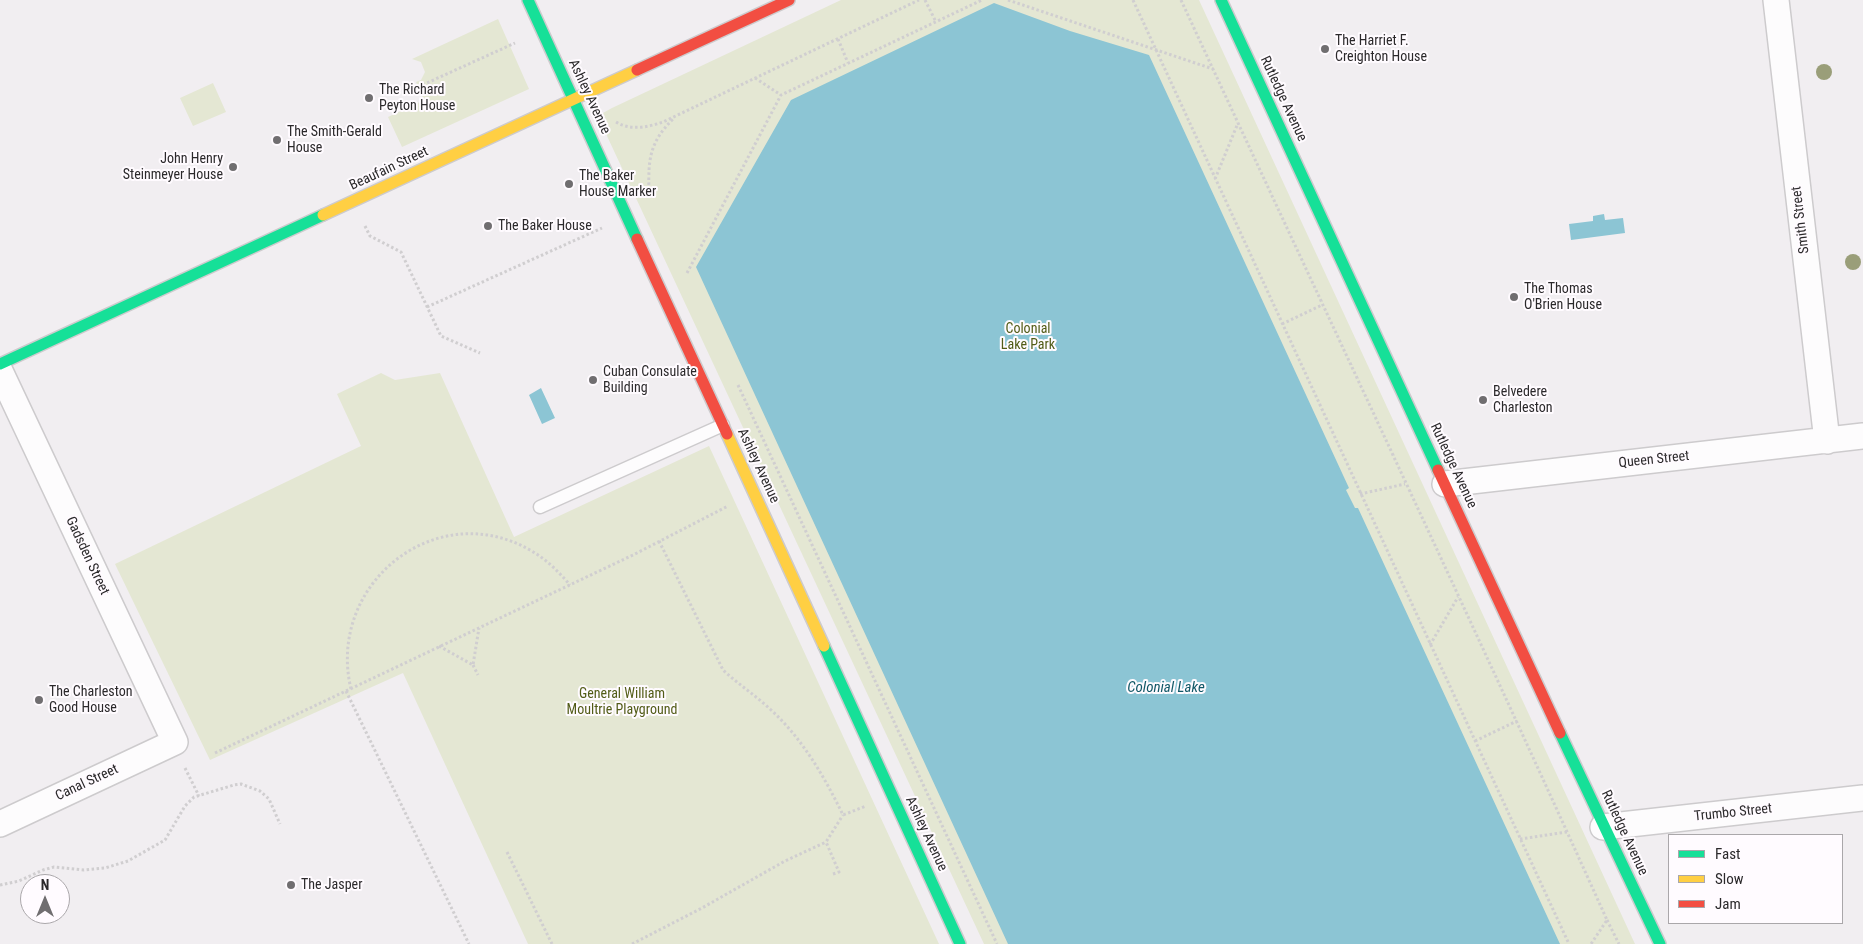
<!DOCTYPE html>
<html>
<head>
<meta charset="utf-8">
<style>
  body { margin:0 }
  #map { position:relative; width:1863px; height:944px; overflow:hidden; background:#f1eef1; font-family:"Roboto Condensed",sans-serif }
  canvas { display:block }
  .legend { position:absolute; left:1668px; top:834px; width:175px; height:90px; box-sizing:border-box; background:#fffbff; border:1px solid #aaa7aa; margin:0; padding:6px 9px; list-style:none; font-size:15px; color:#2b292b }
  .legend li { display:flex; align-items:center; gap:10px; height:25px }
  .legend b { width:25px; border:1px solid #aaa7aa }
  .north { position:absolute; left:20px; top:874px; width:50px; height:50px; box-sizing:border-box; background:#fffbff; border:1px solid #aaa7aa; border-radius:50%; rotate:0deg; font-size:14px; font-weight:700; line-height:20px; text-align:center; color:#2b292b }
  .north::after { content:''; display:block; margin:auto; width:18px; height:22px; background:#706e70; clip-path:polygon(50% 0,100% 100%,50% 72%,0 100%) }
</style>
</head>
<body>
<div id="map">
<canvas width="1863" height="944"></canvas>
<ul class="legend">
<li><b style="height:6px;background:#16e098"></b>Fast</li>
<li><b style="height:6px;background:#ffcf43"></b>Slow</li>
<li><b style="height:6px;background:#f24e42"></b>Jam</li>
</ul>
<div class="north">N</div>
</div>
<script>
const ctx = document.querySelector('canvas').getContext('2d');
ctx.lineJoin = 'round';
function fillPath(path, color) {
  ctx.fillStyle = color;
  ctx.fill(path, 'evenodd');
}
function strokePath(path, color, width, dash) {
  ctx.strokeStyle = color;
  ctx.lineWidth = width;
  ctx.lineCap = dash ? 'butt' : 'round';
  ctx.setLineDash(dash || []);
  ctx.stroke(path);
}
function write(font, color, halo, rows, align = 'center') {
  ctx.font = font + ' "Roboto Condensed",sans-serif';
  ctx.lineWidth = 4;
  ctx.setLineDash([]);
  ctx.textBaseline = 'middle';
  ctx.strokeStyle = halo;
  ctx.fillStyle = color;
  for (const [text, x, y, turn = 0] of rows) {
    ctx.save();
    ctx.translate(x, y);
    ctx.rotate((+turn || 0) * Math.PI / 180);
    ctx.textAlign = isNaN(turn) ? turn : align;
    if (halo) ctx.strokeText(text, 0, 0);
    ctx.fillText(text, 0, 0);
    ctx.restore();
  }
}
const green = new Path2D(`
  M841,0H1199L1635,944H984L607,136L603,123V113L612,108Z
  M498,19L529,89L402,147L388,117L424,100L416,82L421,80L425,72L421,62L412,59Z
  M213,83L226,112L193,126L180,98Z
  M381,373L395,380L440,373L514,537L709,446L939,944H528L403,673L210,760L115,564L361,446L337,394Z`);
const water = new Path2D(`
  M994,3L1070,31L1149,55L1349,488L1346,490L1355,508H1358L1560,944H1008L696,267L791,100Z
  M1604,214L1605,220L1623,218L1625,233L1571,240L1569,224L1593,221V216Z
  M541,388L555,418L542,424L529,395Z`);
const path = new Path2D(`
  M925,0L936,22
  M1008,0L1213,69
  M1133,0L1569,944
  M1181,0C1323,307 1468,612 1607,920L1591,944
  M838,39L848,63
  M755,78L781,95
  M418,87L515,43
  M616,122C631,131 648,127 663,122L919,0
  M1215,179L1238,123
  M649,190C648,159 650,142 673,119
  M365,226L370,236L401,252L441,336L480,353
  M687,273L781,95L982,0
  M427,307L602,228
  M1282,324L1322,305
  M738,385L997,944
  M1360,494L1405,484
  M659,541L723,670C738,684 755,695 770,709C802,738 824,776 843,815L866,806
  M1430,645L1458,597
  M439,646L473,665L479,628
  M473,665L478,675
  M351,689C326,585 435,496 530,550C546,559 558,571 570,585
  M346,691L469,944
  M1475,741L1517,721
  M215,753L633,555L728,506
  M185,768L199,796
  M1520,839L1567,832
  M507,852L552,944
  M833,874L839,872L826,842L843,815
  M0,885L19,881L43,870L54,867L84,870L105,868L128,861L165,840L185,806L194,797L234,785L241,784L260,791L269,799L280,824
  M1607,920L1619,944
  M632,944L702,908L785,861L826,842`);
const lane = new Path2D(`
  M540,507L723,425`);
const street = new Path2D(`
  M1776,0L1827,441
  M0,371L175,742L0,824
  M1445,484L1863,436
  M1603,827L1863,798`);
const fast = new Path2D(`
  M528,0L637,239
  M1221,0L1438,470
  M0,364L323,215
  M824,646L960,944
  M1560,733L1660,944`);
const slow = new Path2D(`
  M323,215L637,70
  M727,434L824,646`);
const jam = new Path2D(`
  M637,70L789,0
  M637,239L727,434
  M1438,470L1560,733`);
const trees = [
  [1824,72],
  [1853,262]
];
const markers = [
  [1325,49,5,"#706e70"],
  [369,98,5,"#706e70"],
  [277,140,5,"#706e70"],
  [233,167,5,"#706e70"],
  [569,184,5,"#706e70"],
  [488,226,5,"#706e70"],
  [1514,297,5,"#706e70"],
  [593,380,5,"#706e70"],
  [1483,400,5,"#706e70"],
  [39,700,5,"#706e70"],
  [291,885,5,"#706e70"]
];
const poiNames = [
  ["The Harriet F.",1335,41],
  ["Creighton House",1335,57],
  ["The Richard",379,90],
  ["Peyton House",379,106],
  ["The Smith-Gerald",287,132],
  ["House",287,148],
  ["John Henry",223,159,"right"],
  ["Steinmeyer House",223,175,"right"],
  ["The Baker",579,176],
  ["House Marker",579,192],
  ["The Baker House",498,226],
  ["The Thomas",1524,289],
  ["O'Brien House",1524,305],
  ["Cuban Consulate",603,372],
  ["Building",603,388],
  ["Belvedere",1493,392],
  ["Charleston",1493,408],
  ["The Charleston",49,692],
  ["Good House",49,708],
  ["The Jasper",301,885]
];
const streetNames = [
  ["Ashley Avenue",589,97,65],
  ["Rutledge Avenue",1283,99,65],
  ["Beaufain Street",389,169,-25],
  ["Smith Street",1801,220,-97],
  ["Queen Street",1654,460,-6],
  ["Ashley Avenue",758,466,65],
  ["Rutledge Avenue",1453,466,65],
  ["Gadsden Street",87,556,65],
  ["Canal Street",87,783,-25],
  ["Trumbo Street",1733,813,-6],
  ["Rutledge Avenue",1624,833,65],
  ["Ashley Avenue",926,834,65]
];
const parkNames = [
  ["Colonial",1028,329],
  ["Lake Park",1028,345],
  ["General William",622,694],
  ["Moultrie Playground",622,710]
];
const waterNames = [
  ["Colonial Lake",1166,688]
];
fillPath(green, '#e4e7d3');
fillPath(water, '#8cc5d4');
strokePath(lane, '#cdcbcd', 15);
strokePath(street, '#cdcbcd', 28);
strokePath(fast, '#cdcbcd', 14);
strokePath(slow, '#cdcbcd', 14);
strokePath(jam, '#cdcbcd', 14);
strokePath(path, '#d0ced0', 3, [2.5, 2.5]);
strokePath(lane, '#fdfcfd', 12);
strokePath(street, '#fdfcfd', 25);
strokePath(fast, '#16e098', 11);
strokePath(slow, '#ffcf43', 11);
strokePath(jam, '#f24e42', 11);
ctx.fillStyle = '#9a9e79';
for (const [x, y] of trees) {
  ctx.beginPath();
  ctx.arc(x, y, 8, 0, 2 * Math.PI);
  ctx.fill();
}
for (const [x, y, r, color] of markers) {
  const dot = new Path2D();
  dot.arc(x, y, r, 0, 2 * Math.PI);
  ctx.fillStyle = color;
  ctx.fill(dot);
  strokePath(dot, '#fffbff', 2);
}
write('14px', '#2b292b', '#fffbff', poiNames, 'left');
write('14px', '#2b292b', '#fffbff', streetNames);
write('14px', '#525c17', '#fffbff', parkNames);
write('italic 15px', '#105766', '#fffbff', waterNames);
</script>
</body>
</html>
